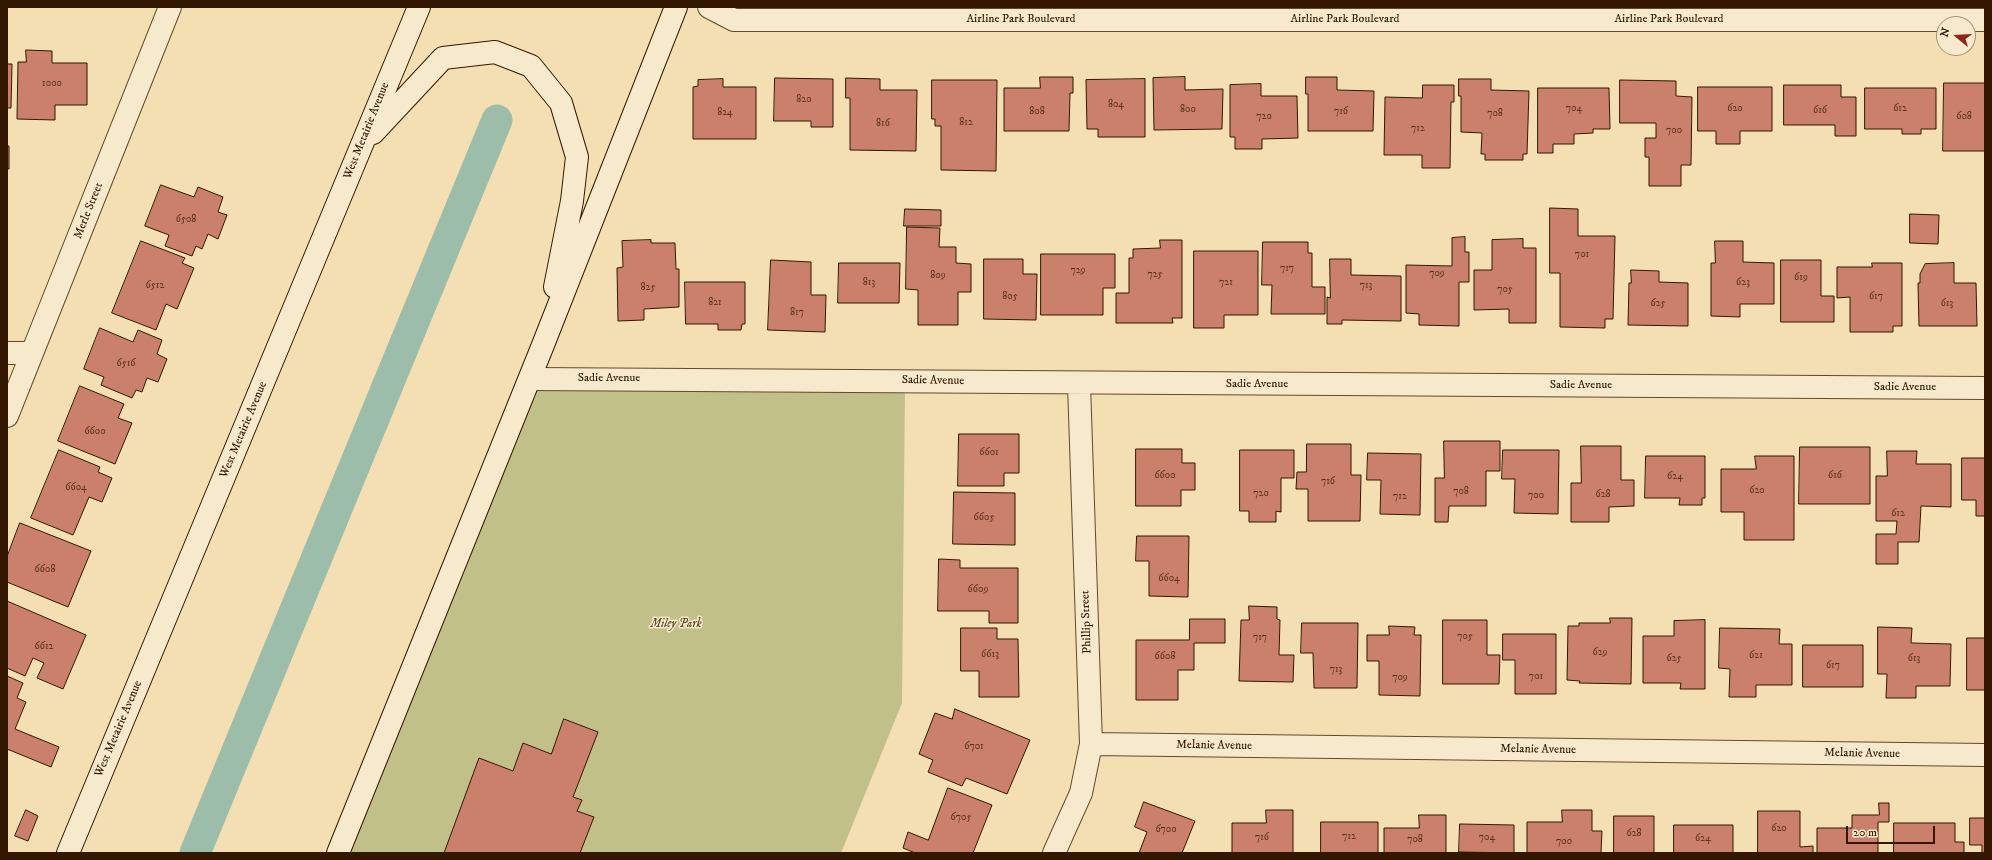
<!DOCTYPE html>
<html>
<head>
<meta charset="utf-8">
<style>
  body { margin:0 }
  #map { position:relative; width:1992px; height:860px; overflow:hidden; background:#f3dfb1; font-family:"IM FELL DW Pica",serif }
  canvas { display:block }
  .frame { position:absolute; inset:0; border:8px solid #331700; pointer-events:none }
  .north { position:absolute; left:1936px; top:16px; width:40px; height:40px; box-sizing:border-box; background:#f7eacc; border:1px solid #a9967a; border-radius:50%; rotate:288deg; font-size:11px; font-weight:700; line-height:16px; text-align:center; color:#331700 }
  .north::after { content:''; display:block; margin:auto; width:14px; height:18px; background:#8f2418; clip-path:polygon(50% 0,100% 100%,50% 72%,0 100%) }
  .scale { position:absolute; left:1846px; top:826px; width:89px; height:18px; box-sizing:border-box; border:2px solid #331700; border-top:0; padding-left:5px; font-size:12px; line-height:14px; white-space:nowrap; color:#331700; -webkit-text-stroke:3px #f7eacc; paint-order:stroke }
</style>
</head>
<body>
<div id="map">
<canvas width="1992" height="860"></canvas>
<div class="frame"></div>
<div class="north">N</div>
<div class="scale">20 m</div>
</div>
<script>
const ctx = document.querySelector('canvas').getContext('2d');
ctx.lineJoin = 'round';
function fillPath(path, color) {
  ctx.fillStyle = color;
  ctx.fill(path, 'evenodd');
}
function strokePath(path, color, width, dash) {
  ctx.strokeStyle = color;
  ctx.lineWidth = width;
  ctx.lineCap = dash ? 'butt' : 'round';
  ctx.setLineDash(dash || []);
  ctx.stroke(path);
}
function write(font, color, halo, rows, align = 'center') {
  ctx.font = font + ' "IM FELL DW Pica",serif';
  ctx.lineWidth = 3;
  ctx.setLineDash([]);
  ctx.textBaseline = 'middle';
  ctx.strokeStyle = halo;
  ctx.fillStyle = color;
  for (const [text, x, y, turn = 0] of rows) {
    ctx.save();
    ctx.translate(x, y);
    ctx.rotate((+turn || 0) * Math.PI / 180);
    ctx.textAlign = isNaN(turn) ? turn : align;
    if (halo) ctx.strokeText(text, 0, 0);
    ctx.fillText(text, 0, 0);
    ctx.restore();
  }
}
const green = new Path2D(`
  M530,379L905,381L902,703L841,853H342Z`);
const canal = new Path2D(`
  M195,853L497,120`);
const building = new Path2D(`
  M26,50L52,51V63H87V105H55V120L17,119L18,62H26Z
  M7,64H12L11,108H7Z
  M1040,77H1073V93H1070L1069,131H1004V88H1040Z
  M1185,77V90L1223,89L1222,129L1154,130L1153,78Z
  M1306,77H1337V90L1374,91L1373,131H1308V94H1306Z
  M775,78L833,79V127H811V121H774Z
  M846,78L880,79V90H917L916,151L850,150V98H846Z
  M723,79V87H756V139H693V87L698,86V80Z
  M1145,79V137H1098V129H1087L1086,80Z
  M1459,79H1491V90L1529,91L1527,154H1523V160H1485V154H1481L1482,133L1461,132V96H1459Z
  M932,80H997L996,171L941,170V126H935V119H932Z
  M1620,80L1676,81V96L1692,97L1691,165H1681V186H1649V157H1645V138H1656V123H1620Z
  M1944,83H1985V151H1943Z
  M1261,84V96H1297L1298,138L1262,139V149H1235V137H1230V85Z
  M1423,85H1454V102H1451L1450,168H1422V155H1384L1385,97L1422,98Z
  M1784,85H1841V97H1856V136H1835V125H1784Z
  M1698,87H1772V131H1740V144H1716V131H1698Z
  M1538,88H1609L1610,129H1593V133L1574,134V144H1553V153H1538Z
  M1865,88H1936V129H1921V134H1902V129H1865Z
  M7,146H9V169H7Z
  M161,185L194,197L198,187L223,197L218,212L227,215L218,239L208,234L202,249L196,246L192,256L165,246L169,235L145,226Z
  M1550,208L1578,209V236H1615L1613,319H1605V328L1560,327V273H1550Z
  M905,209L941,210V226H904Z
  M1910,214L1939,215L1938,244L1910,243Z
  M907,227L940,228L939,247H956V263L971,264V292H958V325H918V290L906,289Z
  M1465,237V252H1469V282H1459V326L1419,325V314L1406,313V265L1452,266V238Z
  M1523,239V248H1536V323H1509V309L1474,310V270H1492V240Z
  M651,240V243H675L676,269H679V307L644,309V320L618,321L617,268L623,267L622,241Z
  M1160,240H1182V318H1172L1173,323H1116V293H1129V258H1133V249L1160,248Z
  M141,241L185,258L182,263L194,268L177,309L166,304L156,330L112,313Z
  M1715,241H1743V262L1774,263V304H1740V317L1711,316V263H1715Z
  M1263,242H1308V253H1312V287H1325V314H1271L1272,285H1262Z
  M1194,251H1258V315H1224V328H1194Z
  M1041,254H1115V288H1103V315H1041Z
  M984,259H1023V274H1037L1036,320L984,319Z
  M1330,259H1351V275L1401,276V321L1342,320V324H1327V297L1330,298Z
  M771,260L811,262V295H826L825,332L768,330Z
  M1781,260H1821V296H1834V322H1781Z
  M839,263H900L899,303H838Z
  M1872,263H1902V326H1893V332H1850V297L1837,298V267H1872Z
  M1954,263V283H1976L1977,326H1919L1918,283H1920V274L1925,264Z
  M1631,270L1659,271V282L1688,283V326L1628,325L1629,283H1631Z
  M685,282H745V324H742L741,330H718V324H686Z
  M100,328L133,342L138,330L162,340L157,354L167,359L158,382L147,378L142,392L136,390L132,398L101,385L104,377L84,369Z
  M80,386L124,404L118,418L132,423L115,464L58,441Z
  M959,434H1019V473H1004V486H958Z
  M1444,441H1500V471H1486V506H1449L1448,522H1435V478H1444Z
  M1307,444H1351V475H1361L1360,521H1308V489H1296L1297,472H1306Z
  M1581,446H1621V480H1634V506L1609,507V522H1571V483H1581Z
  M1800,447H1870V504H1799Z
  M1136,449H1182V463H1195V490H1181V506H1136Z
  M59,450L100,467L98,472L112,478L102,502L89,497L73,535L31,518Z
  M1240,450H1294V478H1281V512L1276,511V522H1249V511H1240Z
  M1503,450H1559L1558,514L1514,513L1515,479H1502Z
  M1887,451H1917L1916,464H1951V507L1921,506L1919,542H1898V564H1876V534H1896L1897,521H1876V476H1887Z
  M1368,453L1421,454L1420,515L1380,514L1381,480H1367Z
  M1646,456H1705V498H1702V505H1679L1680,498H1645Z
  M1755,456H1794V540H1744V512H1721V469H1756Z
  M1962,458H1985V516H1976V500H1962Z
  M954,492L1015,493V545L953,544Z
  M20,523L91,551L68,607L7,582V557Z
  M1137,536H1189L1188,597L1149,596V561H1136Z
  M939,559L960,560V568H1018V623H989V611H938Z
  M7,601L86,635L63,689L37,678L44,663L33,658L25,676L7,668Z
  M1249,606L1277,607V619L1280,620L1279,655H1294L1293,682L1239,681L1241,620H1249Z
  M1610,618H1632L1631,684L1579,683L1580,681L1567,680L1568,626H1579V623H1610Z
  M1190,619H1225V643H1194V670H1178V700H1136V640H1189Z
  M1443,620H1487V655H1500L1499,684H1443Z
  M1705,620V689H1680L1681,683H1643V636H1674V621Z
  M1302,623H1358L1357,688H1314L1313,653H1301Z
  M1389,626L1415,627L1414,635H1421L1420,696L1379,695V661H1367V635H1389Z
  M1878,627L1912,628L1911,643L1951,644L1950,686H1916V698H1886L1887,674H1878Z
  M961,628H997V639H1018L1019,697H979V671H961Z
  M1720,628L1780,629L1779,644H1792V685H1756V697H1729L1730,669L1719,668Z
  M1503,634H1556V694H1515V660H1503Z
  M1967,638H1985V690H1967Z
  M1803,645H1863V687H1803Z
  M7,676L23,683L17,698L26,702L15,729L59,747L51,767L7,749Z
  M955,709L1030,740L1007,794L966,778L962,786L928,772L933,760L919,754L935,713L952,719Z
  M564,719L598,732L573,797L582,800L577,811L594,817L580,853H444L479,758L513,771L523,743L551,754Z
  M948,788L992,805L973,853H915L903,848L908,832L928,840Z
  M1144,802L1195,821L1182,853H1139L1147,832L1135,827Z
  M1879,803H1889V822H1878V853H1817V828H1852V815H1879Z
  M26,810L38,816L28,841L15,836Z
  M1266,810H1293V853H1232V823H1266Z
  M1562,810H1592V831H1602L1601,853H1527V822H1562Z
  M1758,811H1800V847L1813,846V853H1758Z
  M1419,815H1446V853H1384V828H1419Z
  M1614,816H1654V853H1667H1614Z
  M1970,818H1985V853H1982V845H1970Z
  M1321,822H1378V853H1321Z
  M1894,823H1955V842H1964V853H1894Z
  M1460,824L1514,825V853L1459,852Z
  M1674,825H1733V853H1674Z`);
const minor = new Path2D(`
  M7,353H32
  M530,379L1985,388
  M7,416L170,7
  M1091,744L1985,755
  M1054,853L1081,793L1091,744L1079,384`);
const tertiary = new Path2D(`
  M709,7L734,20H1985`);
const secondary = new Path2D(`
  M373,133L443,58L495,52L531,66L561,103L577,157L572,201L555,287
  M68,853L419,7
  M338,853L543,345L676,7`);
const numberNames = [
  ["1000",52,84],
  ["820",804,100],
  ["804",1116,105],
  ["704",1574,109],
  ["620",1735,109],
  ["612",1900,109],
  ["800",1188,110],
  ["616",1820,111],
  ["808",1037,112],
  ["716",1341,112],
  ["824",725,113],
  ["708",1495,114],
  ["720",1264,117],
  ["608",1964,117],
  ["812",966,123],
  ["816",883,124],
  ["712",1418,129],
  ["700",1674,131],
  ["6508",186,220],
  ["701",1582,255],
  ["717",1287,269],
  ["729",1078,271],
  ["709",1437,274],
  ["725",1155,275],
  ["809",938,276],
  ["619",1801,278],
  ["813",869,283],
  ["721",1226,283],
  ["623",1743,283],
  ["6512",155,286],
  ["713",1366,286],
  ["825",648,288],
  ["705",1505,290],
  ["805",1010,297],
  ["617",1876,297],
  ["821",715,303],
  ["625",1658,304],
  ["613",1947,304],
  ["817",797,313],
  ["6516",126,364],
  ["6600",95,432],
  ["6601",989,453],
  ["6600",1165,476],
  ["616",1835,476],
  ["624",1675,477],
  ["716",1328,482],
  ["6604",76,488],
  ["620",1757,491],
  ["708",1461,492],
  ["720",1261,494],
  ["628",1603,495],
  ["700",1536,496],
  ["712",1400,497],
  ["612",1898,514],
  ["6605",984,518],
  ["6608",45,570],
  ["6604",1169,579],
  ["6609",978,590],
  ["705",1465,637],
  ["717",1260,638],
  ["6612",44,647],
  ["629",1600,653],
  ["6613",990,655],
  ["621",1756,656],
  ["6608",1165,657],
  ["625",1674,659],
  ["613",1914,659],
  ["617",1833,666],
  ["713",1336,670],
  ["701",1536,677],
  ["709",1400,678],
  ["6701",974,747],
  ["6705",961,818],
  ["620",1779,829],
  ["6700",1166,830],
  ["628",1634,834],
  ["712",1349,837],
  ["716",1262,838],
  ["704",1487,838],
  ["624",1703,839],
  ["708",1415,840],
  ["700",1564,842]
];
const streetNames = [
  ["Airline Park Boulevard",1021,20],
  ["Airline Park Boulevard",1345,20],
  ["Airline Park Boulevard",1669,20],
  ["West Metairie Avenue",367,131,-68],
  ["Merle Street",89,211,-68],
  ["Sadie Avenue",609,379],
  ["Sadie Avenue",933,381,1],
  ["Sadie Avenue",1257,385],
  ["Sadie Avenue",1581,386],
  ["Sadie Avenue",1905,388],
  ["West Metairie Avenue",244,430,-67],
  ["Phillip Street",1087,622,-92],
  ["West Metairie Avenue",119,729,-67],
  ["Melanie Avenue",1214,746,1],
  ["Melanie Avenue",1538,750,1],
  ["Melanie Avenue",1862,754,1]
];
const parkNames = [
  ["Miley Park",676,625]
];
fillPath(green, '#c0c088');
strokePath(canal, '#9cbda9', 31);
fillPath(building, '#cb806c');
strokePath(building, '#331700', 1);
strokePath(minor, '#63492c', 24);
strokePath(tertiary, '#63492c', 24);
strokePath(secondary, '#331700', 24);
strokePath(minor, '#f7eacc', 22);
strokePath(tertiary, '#f7eacc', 22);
strokePath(secondary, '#f7eacc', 22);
write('10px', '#59311b', null, numberNames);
write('12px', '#331700', '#f7eacc', streetNames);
write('italic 12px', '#5d4a29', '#f7eacc', parkNames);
</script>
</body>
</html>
